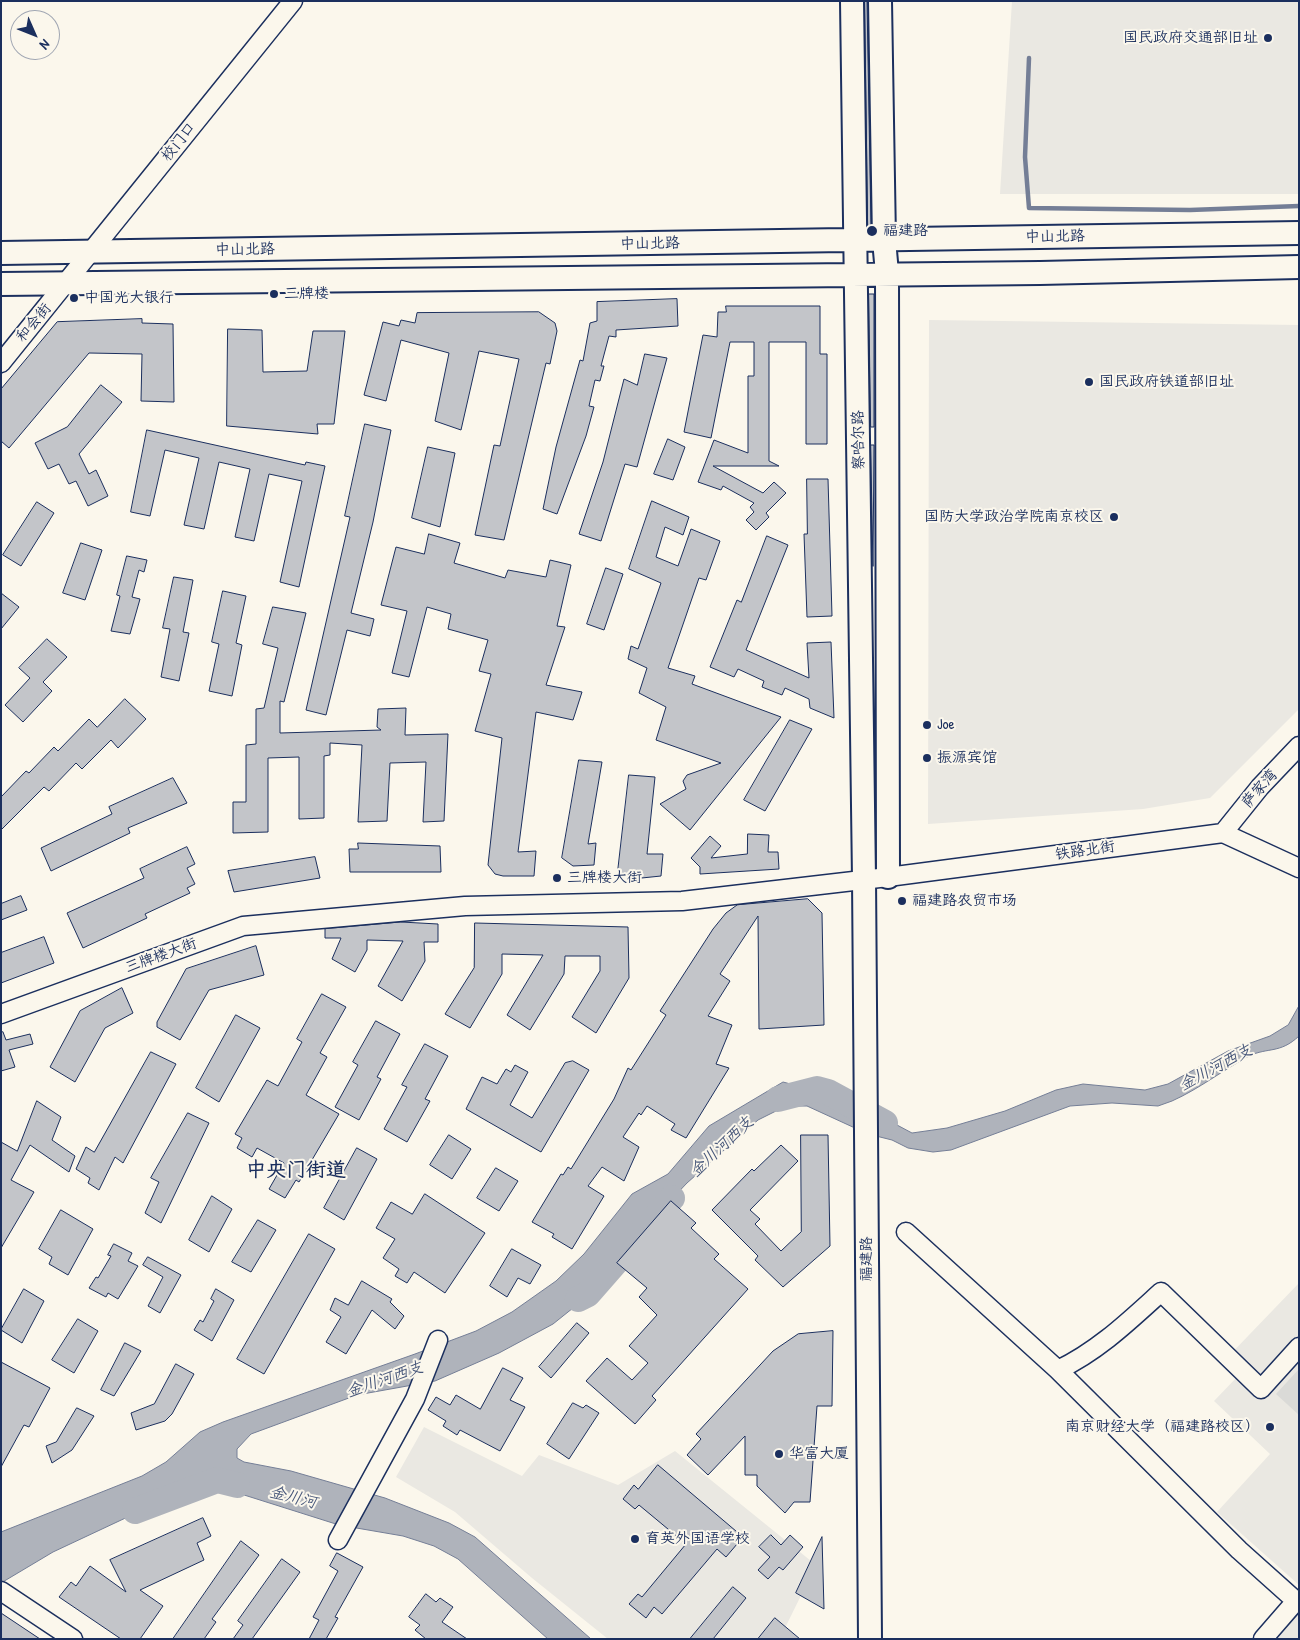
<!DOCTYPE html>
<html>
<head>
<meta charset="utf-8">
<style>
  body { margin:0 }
  #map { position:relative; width:1300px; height:1640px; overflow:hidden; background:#fbf7ec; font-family:"Patrick Hand",sans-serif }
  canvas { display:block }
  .frame { position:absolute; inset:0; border:2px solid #1b2f5e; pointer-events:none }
  .north { position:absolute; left:10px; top:10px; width:50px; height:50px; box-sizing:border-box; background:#fbf7ec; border:1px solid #a1a7b3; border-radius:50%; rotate:134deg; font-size:14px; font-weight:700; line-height:20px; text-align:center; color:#1b2f5e }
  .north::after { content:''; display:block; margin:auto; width:18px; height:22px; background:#1b2f5e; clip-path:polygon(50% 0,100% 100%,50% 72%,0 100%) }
</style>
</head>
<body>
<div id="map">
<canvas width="1300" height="1640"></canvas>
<div class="frame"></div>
<div class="north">N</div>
</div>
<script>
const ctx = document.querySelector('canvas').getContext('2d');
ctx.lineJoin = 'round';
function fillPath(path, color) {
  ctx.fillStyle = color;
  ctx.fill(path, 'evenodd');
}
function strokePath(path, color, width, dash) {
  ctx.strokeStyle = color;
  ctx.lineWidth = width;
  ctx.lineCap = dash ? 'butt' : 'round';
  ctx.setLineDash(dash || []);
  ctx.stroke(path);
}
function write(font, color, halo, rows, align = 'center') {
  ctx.font = font + ' "Patrick Hand","LXGW WenKai TC",sans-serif';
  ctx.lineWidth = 4;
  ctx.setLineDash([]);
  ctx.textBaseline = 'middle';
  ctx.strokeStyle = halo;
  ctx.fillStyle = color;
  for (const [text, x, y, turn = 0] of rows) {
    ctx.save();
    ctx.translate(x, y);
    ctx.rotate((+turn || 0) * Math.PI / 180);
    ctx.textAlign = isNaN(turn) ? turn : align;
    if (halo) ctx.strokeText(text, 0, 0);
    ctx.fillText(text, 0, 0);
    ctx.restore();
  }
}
const built = new Path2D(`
  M1012,1H1299V194H1000Z
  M929,320L1299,325V709L1210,798L1143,809L928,824Z
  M1299,1283V1585L1217,1512L1270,1454L1214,1401L1238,1376L1223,1362Z
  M424,1427L522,1476L539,1455L618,1485L675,1451L816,1565L785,1628L794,1639H608L532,1578L455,1512L396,1477Z
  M1299,1608V1639H1271Z`);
const green = new Path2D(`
  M1299,1369V1415L1276,1394Z`);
const water = new Path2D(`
  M1299,1006V1036C1280,1054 1268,1047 1249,1056C1223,1070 1199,1089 1172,1101L1158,1106L1112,1103L1070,1106L951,1150L933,1152L908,1148L892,1140L868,1134L807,1106H786L758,1120L687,1183L632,1241L583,1300L553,1324L499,1353L435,1381L357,1395L251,1434L237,1449V1458L244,1462L291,1471L385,1498L449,1523L475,1537L591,1639H548L458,1559L434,1546L403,1536L339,1525L241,1494L198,1484L53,1552L1,1583V1532L142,1476L166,1462L200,1432L223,1422L415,1354L476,1331L512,1312L556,1281L584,1254L632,1194L668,1174L709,1126L783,1082L832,1095L868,1117L897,1125L912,1133L947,1128L1005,1111L1056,1090L1083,1084L1145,1090L1168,1084L1228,1051L1270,1036L1288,1025Z`);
const stream = new Path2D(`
  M1029,58L1025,157L1029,208L1190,210L1299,206`);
const river = new Path2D(`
  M778,1099L817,1089L828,1092L885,1123
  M578,1299L588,1294L672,1198
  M135,1511L217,1480L237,1485`);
const building = new Path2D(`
  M865,1H867L871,226L868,227Z
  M869,294H874V427H871Z
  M677,299L678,326L616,330V337L609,336L601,366H604L600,381L595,380L589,406L594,407L586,436L557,514L543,509L556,447L580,360L583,361L590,323L597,321V302Z
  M726,306H820V354H827V444H806V342H769V461L779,466H713L763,493L774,482L786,493L766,513L769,517L756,530L746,520L754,512L750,507L754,503L723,486L721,490L698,482L714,440L748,453V376H754V342H730L711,438L684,432L703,335L717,337L718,312H726Z
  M539,312L555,323L557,331L550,364L546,363L504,540L475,535L494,445L500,446L519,359L479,351L461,430L435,421L449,353L401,340L386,401L364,395L383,322L399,326L401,320L415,323L417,313Z
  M142,319V323L173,324L174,402L141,401L142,354L89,353L9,448L1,441V389L57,322Z
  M228,329L262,330L263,372L307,371L313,331H345L334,424H317L318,434L227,426Z
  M645,354L667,358L637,467L625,464L601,541L579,534L603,462L624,379L637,385Z
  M101,385L122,402L79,454L89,474L96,470L108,496L88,506L76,481L69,484L59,464L48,469L35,443L67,427Z
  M365,424L391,430L373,522L351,613L374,619L370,636L347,630L326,715L306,710L350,517L345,516Z
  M147,430L305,465L306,462L325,466L299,587L280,582L302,481L269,474L254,541L235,537L250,469L219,462L204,529L184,525L199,458L165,450L150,516L131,512Z
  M668,439L685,447L673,480L654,474Z
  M871,445H874L873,566Z
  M428,447L455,453L440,527L412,518Z
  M807,479H828L832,616L807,617L804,534H807Z
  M652,501L689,517L683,535L665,527L656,557L678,566L691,529L720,541L706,580L699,578L668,668L695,676L692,684L781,717L690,830L660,804L686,789L683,781L687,775L721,763L656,740L666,707L639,693L647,668L628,659L631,646L638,649L661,583L629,569Z
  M37,502L54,513L21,566L3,555Z
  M429,534L460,543L454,563L505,578L508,570L546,577L550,560L571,565L557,626L565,627L546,685L582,692L573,720L536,712L518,852L536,851L534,876H503L495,874L488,865L502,738L475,731L491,674L479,671L488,640L448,629L451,614L427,607L409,677L392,673L407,611L381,605L396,547L424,554Z
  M767,536L788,545L746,650L809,678L807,643L831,642L834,718L810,708L809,699L785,688L782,695L762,687L764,681L738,669L734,677L710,667L737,600L741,602Z
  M81,543L102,550L85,600L63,593Z
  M127,556L147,560L144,572L139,570L132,597L140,599L130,634L111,631L120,596L117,595Z
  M606,568L623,574L604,630L587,624Z
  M174,577L193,580L183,632L189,633L179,681L161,677L170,629L163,628Z
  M223,591L246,596L236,643L242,645L232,696L209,691L219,644L212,642Z
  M1,593L19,607L1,629Z
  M273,607L306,613L284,702L280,701V733L381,730L377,727L378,709L406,708L405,735L448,734L444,821L423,822L426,762L390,763L387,821L358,822L362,745L330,743V755L324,756V818L299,819V757L268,758V832L233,833V802H246V745L256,744V709L264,708L278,648L263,644Z
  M47,639L67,657L43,682L52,691L23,722L5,705L30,678L19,668Z
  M125,699L146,719L118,748L111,740L82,769L76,763L49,791L44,787L1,830V797L26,771L29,773L54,747L58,751L89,719L97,727Z
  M790,720L812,729L765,811L744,800Z
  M579,760L602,762L588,844L596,843L594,865L573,866L562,858Z
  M629,775L655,777L647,854H663L661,876L632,879L618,871Z
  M173,778L187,803L128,828L130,833L51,871L41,848L112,814L109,807Z
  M748,834L769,835L768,852H778L779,869L700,874V867L691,858L710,836L721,846L711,858L747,854Z
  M358,843L440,846L441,872H350L349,849H358Z
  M187,847L195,864L187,868L195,884L187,888L190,893L145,914L147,918L83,948L67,913L144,878L140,869Z
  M315,857L320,878L234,892L228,871Z
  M21,896L27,910L1,920V904Z
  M808,899L822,913L824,1025L759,1029L758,916L720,974L730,981L708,1016L732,1025L716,1064L729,1068L686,1138L671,1130L675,1124L647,1106L641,1115L639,1113L623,1137L639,1147L624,1181L602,1167L588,1186L604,1196L572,1249L552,1237L554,1234L532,1222L561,1174L563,1175L568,1167L571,1169L614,1099L628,1068L631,1070L666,1015L660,1011L713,929L726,913L737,905Z
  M401,922L438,924V942H424L425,961L402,1001L378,986L403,941L367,940V950L355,972L332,959L341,938H325V929Z
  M475,923L628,927L629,978L596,1033L572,1017L600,971V956H565L564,974L530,1030L507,1015L543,955L502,954V974L470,1028L445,1014L474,968Z
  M44,937L54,963L1,983V953Z
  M256,946L264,975L209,990L180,1040L157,1027V1022L186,969Z
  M122,988L133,1013L105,1028L75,1082L50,1067L80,1011Z
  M322,994L346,1007L320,1053L327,1057L306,1095L339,1114L299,1182L296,1180L285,1198L269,1189L284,1163L257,1148L252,1157L237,1148L242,1138L235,1134L267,1080L278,1086L302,1042L297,1039Z
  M236,1015L260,1028L219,1102L196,1088Z
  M376,1021L400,1034L377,1077L381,1079L359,1120L335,1107L358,1065L353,1062Z
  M3,1032L6,1040L30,1034L33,1044L9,1050L15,1067L1,1071V1033Z
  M425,1044L448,1056L425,1099L430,1101L407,1142L384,1129L407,1087L402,1085Z
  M151,1052L176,1064L123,1163L115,1157L99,1190L88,1183L90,1178L76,1169L86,1147L94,1152Z
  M573,1061L589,1070L541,1152L466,1109L482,1077L497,1084L506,1069L511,1072L515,1065L528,1072L510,1105L532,1118L565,1063Z
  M37,1101L61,1117L52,1140L75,1156L69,1172L30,1145L11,1180L34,1192L1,1248V1142L17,1151Z
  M188,1113L209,1123L161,1223L145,1213L159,1182L151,1178Z
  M449,1135L471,1149L452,1179L430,1165Z
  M801,1135H828L830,1246L783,1287L755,1260L758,1256L712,1210L752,1169L754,1171L781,1145L798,1161L750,1210L760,1219L755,1224L781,1251L801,1232Z
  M357,1148L377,1159L344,1220L324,1208Z
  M496,1168L518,1181L499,1211L477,1198Z
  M425,1194L485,1233L445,1293L414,1272L407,1283L395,1276L399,1269L383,1258L395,1239L376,1228L391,1202L412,1214Z
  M212,1196L232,1209L209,1252L189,1240Z
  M671,1201L696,1223L691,1228L719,1254L714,1259L748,1289L652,1396L656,1400L635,1424L586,1381L607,1358L632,1380L648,1363L629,1346L657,1315L639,1297L647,1288L617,1263Z
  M61,1210L93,1229L68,1275L49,1264L52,1257L39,1249Z
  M258,1220L276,1230L251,1272L232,1262Z
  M309,1234L335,1249L264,1374L237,1359Z
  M114,1244L132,1253L128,1261L138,1266L118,1299L108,1293L106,1297L89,1288L96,1277L98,1278L111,1256L108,1255Z
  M512,1249L541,1265L530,1284L518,1278L507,1297L490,1286Z
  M148,1257L181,1275L160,1313L148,1306L163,1277L143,1265Z
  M362,1281L392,1299L390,1302L404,1316L395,1329L372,1310L346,1354L326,1342L341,1317L330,1310L335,1298L348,1305Z
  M24,1289L44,1301L22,1343L1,1330Z
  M216,1289L234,1300L212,1341L194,1330L200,1320L203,1322L214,1301L211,1299Z
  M78,1319L98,1331L74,1373L52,1360Z
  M577,1323L589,1333L551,1378L539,1367Z
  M833,1331L832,1406H817L810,1502H794L785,1513L757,1486V1475H745V1436L708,1475L687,1455L701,1439L696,1434L773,1351L798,1334Z
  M125,1343L141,1351L114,1396L101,1390Z
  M1,1362L50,1388L29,1427L24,1425L1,1467Z
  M176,1364L194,1374L172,1414L165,1421L136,1430L131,1413L154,1404Z
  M503,1368L523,1378L510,1400L525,1407L500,1451L460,1430L457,1435L443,1426L446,1421L428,1410L436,1397L450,1405L456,1395L480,1409Z
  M573,1403L583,1408L586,1405L599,1413L569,1459L547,1444Z
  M77,1408L94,1416L72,1450L52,1463L46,1446L56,1442Z
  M658,1465L743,1537L726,1557L717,1549L662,1614L654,1607L646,1618L629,1604L638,1594L642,1597L686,1544L639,1505L635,1509L623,1499L634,1485L638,1489Z
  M203,1518L211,1536L197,1543L204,1560L140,1590L163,1606L140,1639H121L59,1597L71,1582L76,1586L90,1566L126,1592L110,1560Z
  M771,1535L781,1545L790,1535L803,1547L783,1570L779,1567L768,1579L758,1570L770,1557L759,1547Z
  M822,1537L824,1609L796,1593Z
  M241,1541L259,1555L212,1619L216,1622L204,1639H173Z
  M337,1553L363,1567L335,1617L338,1618L326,1639H309L319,1620L313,1617L338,1571L330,1566Z
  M282,1559L300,1572L252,1639H233L243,1625L238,1621Z
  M733,1587L746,1598L713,1639H690Z
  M426,1594L436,1602L440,1598L453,1607L442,1622L467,1639H426L415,1630L420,1625L409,1617Z
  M1,1613L40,1639H1Z
  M775,1618L800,1639H758Z`);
const minor = new Path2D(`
  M1,363L293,1
  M1223,833L1260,787L1299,746
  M1,1014L243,926L465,906L682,901L888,877L1223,833L1299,868
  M906,1232L1058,1370C1098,1351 1129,1321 1161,1292L1261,1389L1299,1347
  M1058,1370L1239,1550L1296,1601L1263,1639
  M338,1540L415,1399L438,1340
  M1,1591L73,1639`);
const major = new Path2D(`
  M852,1L864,878L870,1639
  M880,1L884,240L887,273L888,877
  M1,253L1299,233
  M1,284L1040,273L1299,267`);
const markers = [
  [1268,38,5,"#1b2f5e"],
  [872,231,6,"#1b2f5e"],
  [274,294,5,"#1b2f5e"],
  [74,298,5,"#1b2f5e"],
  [1089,382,5,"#1b2f5e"],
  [1114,517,5,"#1b2f5e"],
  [927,725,5,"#1b2f5e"],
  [927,758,5,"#1b2f5e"],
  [557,878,5,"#1b2f5e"],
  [902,901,5,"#1b2f5e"],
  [1270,1427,5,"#1b2f5e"],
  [779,1454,5,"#1b2f5e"],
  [635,1539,5,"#1b2f5e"]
];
const poiNames = [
  ["国民政府交通部旧址",1258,38,"right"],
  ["福建路",883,231],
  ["三牌楼",284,294],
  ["中国光大银行",84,298],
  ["国民政府铁道部旧址",1099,382],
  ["国防大学政治学院南京校区",1104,517,"right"],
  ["Joe",937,725],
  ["振源宾馆",937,758],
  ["三牌楼大街",567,878],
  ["福建路农贸市场",912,901],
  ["南京财经大学（福建路校区）",1260,1427,"right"],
  ["华富大厦",789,1454],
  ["育英外国语学校",645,1539]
];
const streetNames = [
  ["校门口",179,142,-51],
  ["中山北路",1055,237,-1],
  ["中山北路",650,244,-1],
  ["中山北路",245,250,-1],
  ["和会街",34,323,-50],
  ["察哈尔路",859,440,-91],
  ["萨家湾",1260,789,-49],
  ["铁路北街",1085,851,-8],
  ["三牌楼大街",161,956,-20],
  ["福建路",867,1259,-90]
];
const waterNames = [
  ["金川河西支",1216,1068,-28],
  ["金川河西支",722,1147,-43],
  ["金川河西支",385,1380,-19],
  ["金川河",293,1498,14]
];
const districtNames = [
  ["中央门街道",296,1171]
];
fillPath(built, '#eae8e2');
fillPath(green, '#dadad7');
fillPath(water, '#afb3bb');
strokePath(water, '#747e96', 1);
strokePath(stream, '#747e96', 4.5);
strokePath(river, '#afb3bb', 26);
fillPath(building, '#c3c5c9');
strokePath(building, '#1b2f5e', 1);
strokePath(minor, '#1b2f5e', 21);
strokePath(major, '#1b2f5e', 26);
strokePath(minor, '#fbf7ec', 18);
strokePath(major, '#fbf7ec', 22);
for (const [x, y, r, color] of markers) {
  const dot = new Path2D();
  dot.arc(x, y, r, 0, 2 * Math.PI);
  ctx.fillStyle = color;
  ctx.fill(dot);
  strokePath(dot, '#fbf7ec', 2);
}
write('15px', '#1b2f5e', '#fbf7ec', poiNames, 'left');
write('15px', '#1b2f5e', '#fbf7ec', streetNames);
write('italic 16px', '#47577a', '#fbf7ec', waterNames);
write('bold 20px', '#1b2f5e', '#fbf7ec', districtNames);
</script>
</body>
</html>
